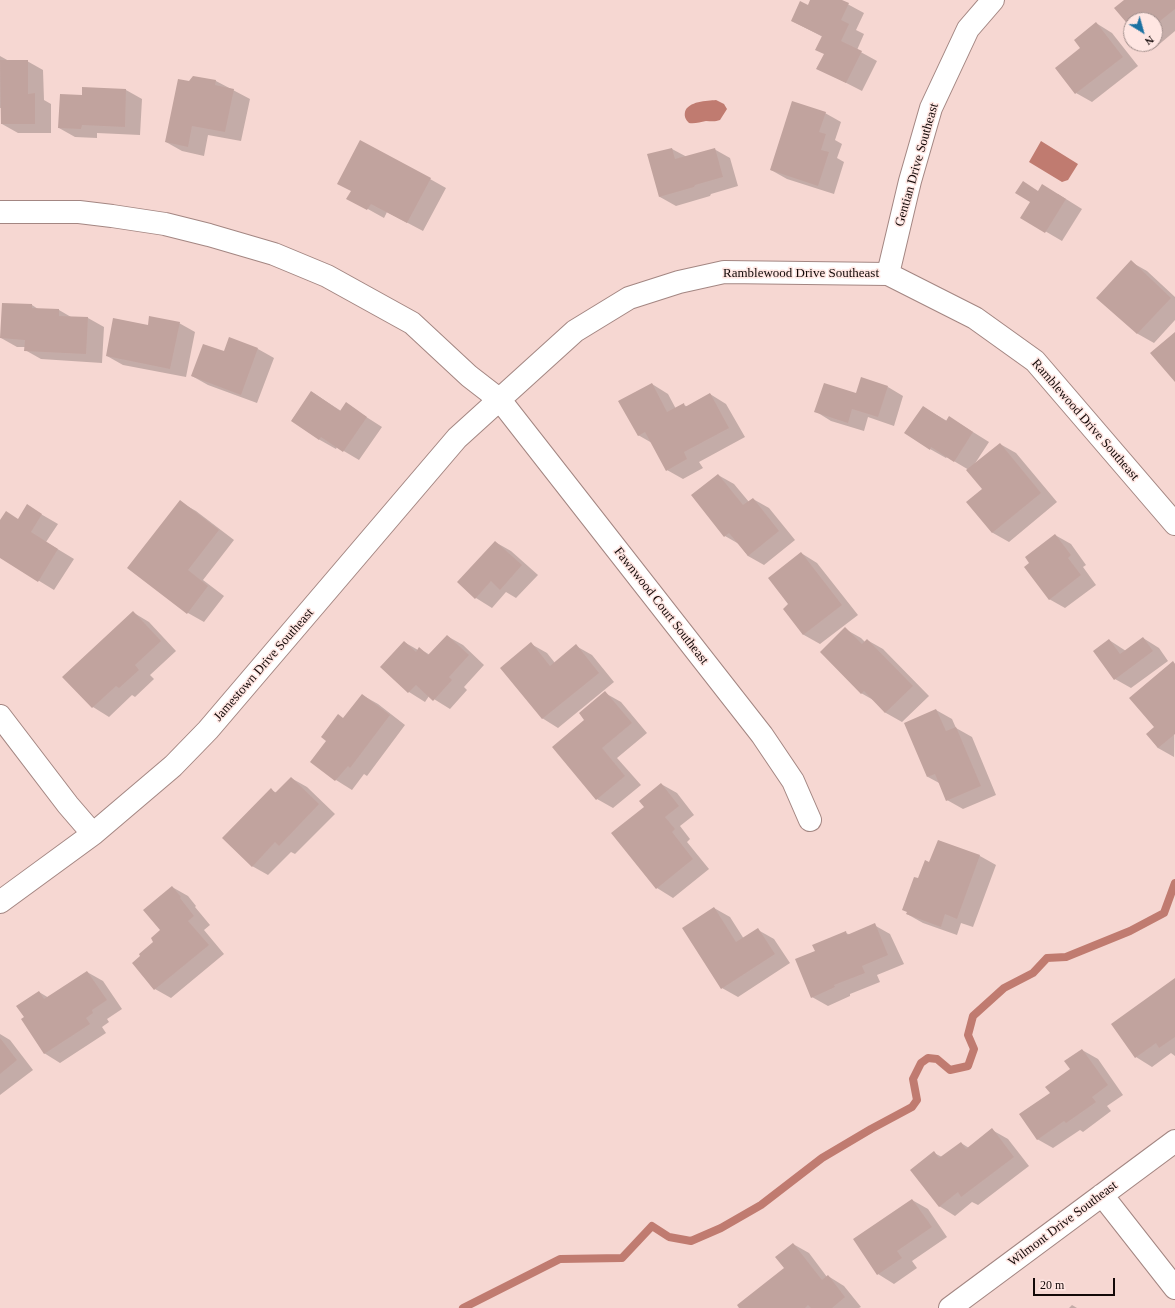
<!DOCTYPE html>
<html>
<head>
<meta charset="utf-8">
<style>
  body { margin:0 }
  #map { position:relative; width:1175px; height:1308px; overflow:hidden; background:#f6d7d2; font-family:Georgia,serif }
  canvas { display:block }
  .north { position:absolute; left:1123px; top:12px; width:40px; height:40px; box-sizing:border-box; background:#ffe6e2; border:1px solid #a18e8b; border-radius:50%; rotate:143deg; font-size:11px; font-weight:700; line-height:16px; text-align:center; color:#130908 }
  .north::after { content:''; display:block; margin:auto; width:14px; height:18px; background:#1c72a2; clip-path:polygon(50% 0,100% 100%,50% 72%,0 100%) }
  .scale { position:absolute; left:1033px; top:1278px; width:82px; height:18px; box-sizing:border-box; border:2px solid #130908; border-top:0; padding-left:5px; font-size:12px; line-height:14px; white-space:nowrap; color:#130908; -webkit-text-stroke:3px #ffe6e2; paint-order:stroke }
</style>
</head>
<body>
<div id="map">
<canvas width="1175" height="1308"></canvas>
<div class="north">N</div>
<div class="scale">20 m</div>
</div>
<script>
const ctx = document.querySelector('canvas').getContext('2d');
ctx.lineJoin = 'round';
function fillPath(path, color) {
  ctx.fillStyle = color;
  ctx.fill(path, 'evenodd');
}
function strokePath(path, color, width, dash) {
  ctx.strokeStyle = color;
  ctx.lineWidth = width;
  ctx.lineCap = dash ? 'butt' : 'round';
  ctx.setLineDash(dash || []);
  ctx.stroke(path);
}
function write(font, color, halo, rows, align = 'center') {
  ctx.font = font + ' Georgia,serif';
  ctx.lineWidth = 3;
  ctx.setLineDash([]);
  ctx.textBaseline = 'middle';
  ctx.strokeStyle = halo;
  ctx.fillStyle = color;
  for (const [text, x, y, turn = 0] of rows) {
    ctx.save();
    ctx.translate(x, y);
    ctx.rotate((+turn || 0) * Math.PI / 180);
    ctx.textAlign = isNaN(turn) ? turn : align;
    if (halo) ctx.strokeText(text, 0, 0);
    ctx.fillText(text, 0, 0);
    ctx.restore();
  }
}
const water = new Path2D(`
  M716,100L724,104L727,109L720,120C715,122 711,121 706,121C700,122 695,124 689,123C686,120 684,117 685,112C688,101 707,101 716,100Z
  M1041,141L1078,164L1068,180L1062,182L1029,162Z`);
const shadow = new Path2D(`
  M811,0H840L864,13L856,30L864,34L857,50L877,61L862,91L817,68L825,54L823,37L792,21L808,6Z
  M1126,0H1175V31L1156,47L1151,44H1155V20H1131V27Z
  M1096,23L1112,33L1138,66L1092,102L1076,93Z
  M0,56L9,61H27L43,70L44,100L51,104V133H18L2,124V108H0Z
  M216,81L250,99L241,141L208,135L204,156L182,151L166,142L189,82Z
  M126,90L142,99L140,135L97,133V138L75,137L59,128L83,96Z
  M825,113L841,122L835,140L842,144L837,158L844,162L834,194L787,179L771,170Z
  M672,149L687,157L714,149L730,158L738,186L711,194L710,196L676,206L660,197L648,155Z
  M430,179L446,188L423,231L387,212L384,218L348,198Z
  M1038,192L1058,194L1082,209L1062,241L1021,217Z
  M1131,262L1147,271L1175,297V320L1154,343L1138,334L1097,298Z
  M32,305L38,309L59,310L71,317L88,318L104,327L102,363L41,359L25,350L26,347H17L1,338Z
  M179,323L195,332L186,377L123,365L107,356L148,326Z
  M258,349L274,358L257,403L208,385L192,376L224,352Z
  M652,384L668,394L676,409L684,405L688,407L710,394L726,404L745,437L699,462L703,468L683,479L667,470L652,443L638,435Z
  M888,387L903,396L894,426L868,417L864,431L831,421L815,411L857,394Z
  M312,392L341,411L346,404L382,427L359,460L337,447L336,449L320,440L292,420Z
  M923,407L947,421L949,417L989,442L974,465L1000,444L1016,453L1057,502L1009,542L993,533L967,502L983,489L969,470L947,457L946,458L930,449Z
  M718,475L734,484L749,502L753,499L769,508L795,540L764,565L748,556L739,544L725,536Z
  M180,502L196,511L234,540L203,580L224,596L204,622L188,613Z
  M27,506L58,524L46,542L74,559L54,590L0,557V522L19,520Z
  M1055,535L1071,544L1086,565L1083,567L1096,585L1065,608L1049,599L1031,563Z
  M495,542L511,551L538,575L516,598L506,592L492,608L476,598L458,582Z
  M801,553L817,563L858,615L820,644L804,635L784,609L790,604Z
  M134,613L149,622L176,651L150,675L154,679L135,697L132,695L109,717L93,707L64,677Z
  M845,629L861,638L865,642L867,640L883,649L929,696L902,722L886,713L875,701L861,693Z
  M447,636L463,645L484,665L464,687L467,690L450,709L429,696L425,702L409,692L381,667L404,642L418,650L420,649L430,655Z
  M1143,638L1159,648L1168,661L1131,688L1115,679L1109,640L1126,651Z
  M531,644L547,653L555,663L576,646L592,655L614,682L558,728L542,718Z
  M1173,663L1175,664L1174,757L1158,748L1147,734L1155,727Z
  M605,693L621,702L647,733L617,758L641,785L613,808L597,799L553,747L586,720Z
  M362,695L378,704L405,725L367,776L364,774L352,790L336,780L311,762Z
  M936,710L952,719L956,728L972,737L996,795L963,809L947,800L941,784L928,777Z
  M291,778L307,787L335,814L295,854L291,852L268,875L252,866L271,790L277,793Z
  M661,784L677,793L694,815L680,826L690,839L687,842L709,869L673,898L657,888L613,833L645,807Z
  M939,841L980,856L996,865L973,927L961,923L957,935L923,923L907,914L918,880L930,863Z
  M172,887L188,896L196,906L195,907L210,925L204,930L224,954L171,998L155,989L162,931Z
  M714,908L730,917L744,939L758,930L774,939L790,963L738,997L722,988Z
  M874,925L890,934L904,964L877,975L880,982L850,994V996L828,1006L812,997L816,951L846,933L850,935Z
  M87,972L103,981L122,1009L107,1019L109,1022L102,1027L106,1033L60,1063L44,1053L26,1018L39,992L49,998Z
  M1175,979V1056L1171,1053L1152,1067L1136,1057L1113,1024Z
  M0,1034L10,1040L33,1070L0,1095Z
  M1082,1050L1098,1059L1123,1095L1107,1106L1111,1111L1083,1132L1080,1130L1053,1148L1037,1139L1051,1093L1071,1069Z
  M992,1130L1008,1139L1029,1166L978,1205L972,1202L955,1216L939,1206L934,1153L942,1157L961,1143L969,1148Z
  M912,1200L928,1209L947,1237L912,1261L917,1268L894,1284L878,1274Z
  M793,1244L809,1253L827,1277L828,1276L844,1286L861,1307L859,1308H741L785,1268Z
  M1072,1305L1077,1308H1069Z`);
const stream = new Path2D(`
  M463,1308L560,1259L622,1258L652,1226L669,1237L691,1241L721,1228L761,1205L822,1158L871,1129L912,1107L917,1100L913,1079L921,1063L928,1058L937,1059L950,1070L968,1066L974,1049L968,1035L973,1016L1004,988L1033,973L1047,958L1066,957L1130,931L1164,913L1175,883`);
const building = new Path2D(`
  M810,0H842L849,3L841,20L849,24L841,41L862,51L846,83L816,69L824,54L815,50L822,36L791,21L800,1L808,5Z
  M1124,0H1175V9L1155,25V20H1131V28L1114,8Z
  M1096,22L1123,57L1075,94L1055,68L1080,48L1074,40Z
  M0,60H28V94L35,93V124H1Z
  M193,76L216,80L215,85L234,89L225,132L192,126L188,147L165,142L178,79L189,81Z
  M82,87L126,89L125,127L82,125L81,129L58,128L60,94L82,95Z
  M792,101L826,112L819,132L826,134L821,150L829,152L818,186L770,170Z
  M360,140L431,178L407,223L371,204L367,210L346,199L351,191L337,184Z
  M672,148L675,159L715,148L723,177L695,185L694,187L659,197L647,154Z
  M1023,181L1038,191L1042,184L1066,199L1045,233L1020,218L1030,202L1015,193Z
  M1131,260L1171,298L1137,334L1096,298Z
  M2,303L32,304V308L59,309V316L88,317L86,354L24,351L25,340L0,338Z
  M149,316L180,322L170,369L106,356L113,318L148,325Z
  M1175,332V382L1150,353Z
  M229,337L258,348L241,395L191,376L203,344L224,351Z
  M861,377L888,386L878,417L852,409L848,423L814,412L824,383L856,393Z
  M652,383L667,412L684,403L685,407L710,393L729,428L684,452L687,459L666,471L645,432L638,436L618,401Z
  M311,391L340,411L346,402L367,417L343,452L321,437L319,440L291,421Z
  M923,406L946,421L949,416L973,432L954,462L931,447L930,450L904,433Z
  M1000,443L1041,493L992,533L966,502L982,489L966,470Z
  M718,474L743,505L753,498L779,531L748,556L729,533L724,537L691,495Z
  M180,500L219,530L188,570L208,586L187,614L127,568Z
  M27,504L42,514L31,532L58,549L38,582L0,558V520L6,511L18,519Z
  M1055,534L1071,555L1068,558L1081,575L1049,600L1024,567L1029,563L1025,557Z
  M495,541L522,565L500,590L491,581L475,599L457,582Z
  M801,552L842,605L803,635L783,609L788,604L768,578Z
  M133,611L161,641L135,665L139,670L119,688L116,686L92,708L62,677Z
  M845,627L862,644L867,639L913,686L885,713L864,691L861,694L820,652Z
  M447,635L469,655L449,677L452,680L433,701L416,685L408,693L380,667L404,641L416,652L419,647L428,655Z
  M1143,637L1153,651L1114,680L1093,651L1109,639L1120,654Z
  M531,642L550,666L576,644L599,673L542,719L500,668Z
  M1173,661L1175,664V734L1158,748L1146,734L1154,727L1129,698Z
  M605,691L632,723L602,748L625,776L596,800L552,747L584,720L579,713Z
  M362,694L390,715L350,768L348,766L335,781L310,762L326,741L321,737L338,714L343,718Z
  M936,709L946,731L956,727L981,786L946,801L935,774L927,777L904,723Z
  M291,777L319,804L279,846L275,842L252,867L222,838L271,788L275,793Z
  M661,783L679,806L665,817L675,829L672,832L693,859L656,889L611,833L644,807L639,801Z
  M938,840L980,855L957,919L945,914L941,927L906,914L907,912L902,910L914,877L918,878L925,860L929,862Z
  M172,886L181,897L180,898L194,916L188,921L209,945L154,990L132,963L140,956L139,954L153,942L151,938L160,930L143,910Z
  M714,907L736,942L758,928L775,954L721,989L682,928Z
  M875,923L888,955L862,966L865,973L834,985L835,987L811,998L795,959L815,951L812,945L846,931L847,935Z
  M87,971L107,1000L92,1010L93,1013L86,1018L90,1024L44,1054L21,1019L24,1017L16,1006L39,991L44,999Z
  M1175,978V1037L1159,1048L1156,1043L1135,1058L1111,1024Z
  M0,1038L17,1060L0,1074Z
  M1082,1049L1108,1085L1092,1097L1096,1102L1066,1123L1064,1121L1037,1140L1019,1114L1050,1093L1045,1087L1070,1069L1064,1061Z
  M992,1128L1014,1157L961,1197L958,1192L939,1207L910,1170L934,1151L939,1158L961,1142L966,1149Z
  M912,1199L932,1227L897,1251L902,1258L877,1275L853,1239Z
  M793,1243L822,1280L828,1275L845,1297L832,1308H811L808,1305L805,1308H739L737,1305L784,1268L775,1257Z`);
const minor = new Path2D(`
  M0,212H79L112,216L165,224L209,235L274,254L327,276L412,323L469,376L500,400L762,735L793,781L810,820
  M888,274L910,181L931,108L968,29L993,0
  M0,716L68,805L93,834
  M0,902L93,834L173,766L208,730L457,438L575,331L629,298L679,282L724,272L888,274L975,318L1035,361L1175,524
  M1102,1195L1175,1288
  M950,1308L1175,1141`);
const streetNames = [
  ["Gentian Drive Southeast",917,165,-74],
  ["Ramblewood Drive Southeast",801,274],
  ["Ramblewood Drive Southeast",1085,420,49],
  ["Fawnwood Court Southeast",661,606,52],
  ["Jamestown Drive Southeast",264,665,-49],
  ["Wilmont Drive Southeast",1063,1224,-37]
];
fillPath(water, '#c07b70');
fillPath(shadow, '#0003');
strokePath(stream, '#c07b70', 8);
fillPath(building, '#c1a39e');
strokePath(minor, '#a38682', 24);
strokePath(minor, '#fff', 22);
write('13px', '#130908', '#ffe6e2', streetNames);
</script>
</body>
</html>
